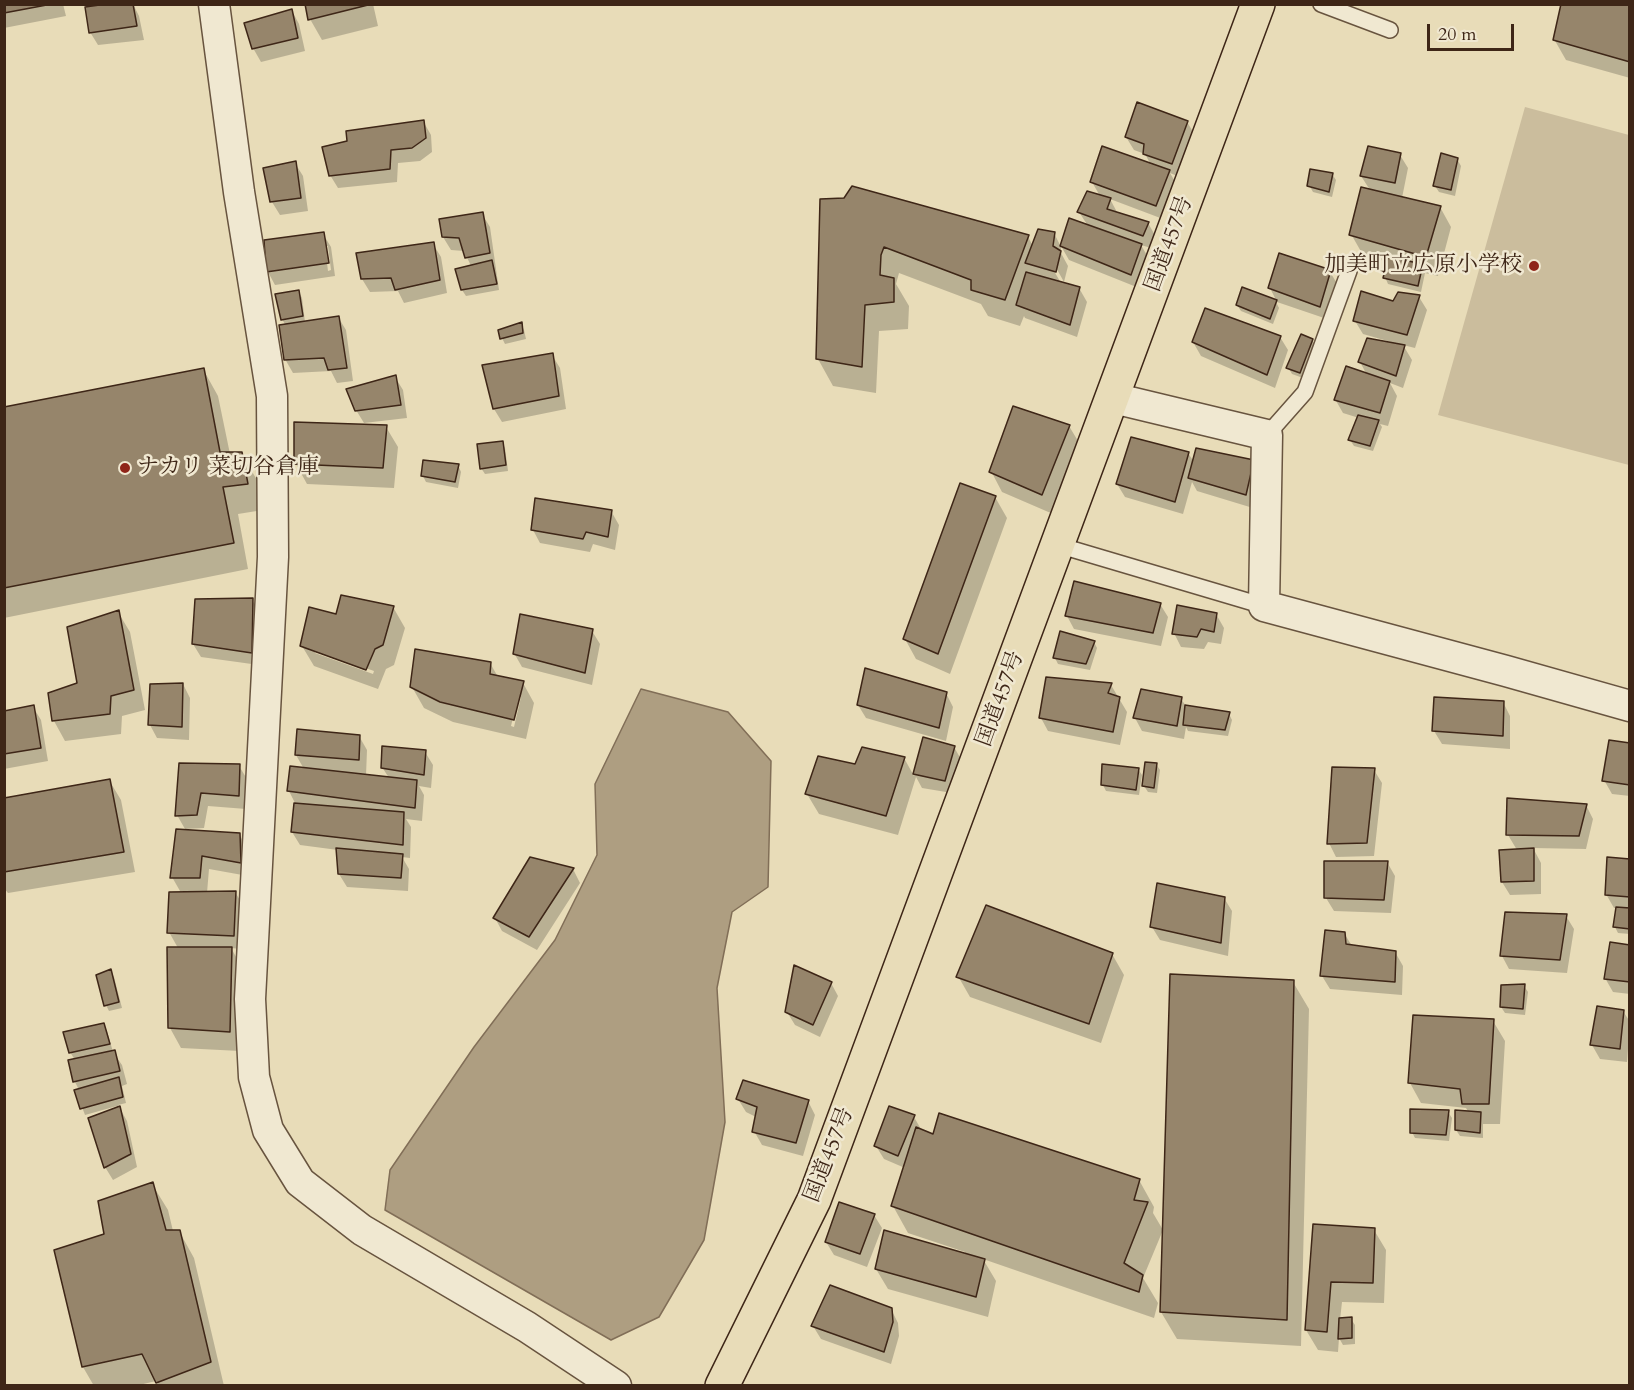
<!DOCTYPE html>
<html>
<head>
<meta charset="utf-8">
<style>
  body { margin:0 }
  #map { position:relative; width:1634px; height:1390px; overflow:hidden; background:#e8dcb8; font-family:Cardo,serif }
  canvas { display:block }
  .frame { position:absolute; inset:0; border:6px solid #3e2617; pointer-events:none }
  .scale { position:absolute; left:1427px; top:24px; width:87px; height:27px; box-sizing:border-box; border:3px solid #3e2617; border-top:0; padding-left:8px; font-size:18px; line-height:21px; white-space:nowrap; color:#3e2617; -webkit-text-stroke:4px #f0e8d1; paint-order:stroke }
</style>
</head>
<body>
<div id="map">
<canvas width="1634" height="1390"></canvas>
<div class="frame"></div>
<div class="scale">20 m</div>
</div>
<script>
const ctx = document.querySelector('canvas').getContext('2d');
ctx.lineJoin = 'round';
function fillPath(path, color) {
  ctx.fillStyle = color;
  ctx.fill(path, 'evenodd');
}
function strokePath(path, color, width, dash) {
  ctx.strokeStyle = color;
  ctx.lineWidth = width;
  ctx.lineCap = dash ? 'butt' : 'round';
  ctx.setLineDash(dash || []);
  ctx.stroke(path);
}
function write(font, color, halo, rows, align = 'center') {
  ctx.font = font + ' Cardo,"Noto Serif JP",serif';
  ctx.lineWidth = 5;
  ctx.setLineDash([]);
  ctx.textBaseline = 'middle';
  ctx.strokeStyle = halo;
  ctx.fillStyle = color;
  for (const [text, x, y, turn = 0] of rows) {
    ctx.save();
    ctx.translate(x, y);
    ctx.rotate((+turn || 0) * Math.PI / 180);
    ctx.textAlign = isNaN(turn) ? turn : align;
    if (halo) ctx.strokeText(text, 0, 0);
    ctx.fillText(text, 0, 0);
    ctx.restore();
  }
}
const green = new Path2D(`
  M1525,107L1629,135V465L1438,415Z`);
const water = new Path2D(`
  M641,689L728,712L771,761L768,887L732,912L717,988L725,1122L704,1240L659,1317L611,1340L385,1210L390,1170L474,1047L555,940L597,855L595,784Z`);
const shadow = new Path2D(`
  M4,4H63L66,16L4,28Z
  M133,4L139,16L144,40L98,45L90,32Z
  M307,4H373L378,26L322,40L310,19Z
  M1630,4V78L1566,60L1554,39Z
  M292,11L299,24L305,51L261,62L253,48Z
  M423,121L431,135L432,152L420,161L398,163L397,182L338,188L330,175Z
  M1187,122L1195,135L1180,177L1170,173L1177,185L1163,219L1110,199L1118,214L1148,223L1156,237L1151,248L1141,245L1149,259L1139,288L1069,260L1061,246V253L1068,266L1064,282L1054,264L1051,266L1061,283L1079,288L1087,302L1077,337L1025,318L1024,316L1020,326L988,316L981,304L899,273L896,284L909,306L908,329L879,331L876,393L833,386L818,359L822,200L1028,237L1033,246L1054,233L1061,247L1070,220L1088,226L1079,212L1100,196L1092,182L1151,165L1145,154L1134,150L1126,137Z
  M1400,155L1408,168L1402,198L1440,207L1451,227L1438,276L1425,273L1421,292L1388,284L1385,277L1388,262L1363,255L1351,234L1370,190L1361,176Z
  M1457,159L1461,166L1455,196L1439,192L1435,186Z
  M295,163L303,176L308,211L280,215L272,202Z
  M1332,174L1336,180L1332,197L1313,192L1309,185Z
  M482,214L490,227L499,290L466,296L462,290L471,266L464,251L451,250L443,237Z
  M323,234L331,247L335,276L275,285L268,272ZM325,246H328L331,270L328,271Z
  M433,244L441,257L447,293L404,303L398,291L370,292L362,279Z
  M1330,272L1338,285L1327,319L1277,302L1270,288Z
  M299,292L302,298L305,322L338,317L346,330L353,381L337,383L331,371L293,373L285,359L286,326L282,319Z
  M1419,297L1427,310L1415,348L1403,345L1412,360L1403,388L1390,383L1397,396L1388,426L1380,424L1382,427L1373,451L1354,446L1350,440L1359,418L1343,413L1335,399L1367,375L1360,362L1390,344L1391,342L1363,334L1355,321L1394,303Z
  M1276,302L1279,308L1273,324L1241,311L1237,305Z
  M521,324L524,330L526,339L505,344L502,338Z
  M1280,337L1288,350L1275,388L1201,356L1193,342Z
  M1312,340L1316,347L1303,378L1292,374L1288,367Z
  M552,355L560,368L566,409L502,422L494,409Z
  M203,369L218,396L230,454L241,453L257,480L263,510L238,514L248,569L4,618V408Z
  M395,377L403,390L407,418L364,423L356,410Z
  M1069,426L1081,446L1053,514L1002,492L991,471Z
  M386,427L398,447L394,488L307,484L296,464Z
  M502,442L505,448L508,471L485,474L481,468Z
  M1188,453L1194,462L1253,461V508L1197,491L1192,482L1183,514L1125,497L1117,484Z
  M458,465L461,472L458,488L426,482L423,476Z
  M995,497L1007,518L950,674L916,659L905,639Z
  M611,511L619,525L615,550L593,544L590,552L540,543L533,530Z
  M252,600L260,613L259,665L201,657L193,644Z
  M1160,604L1168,617L1161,646L1074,629L1067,616Z
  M393,607L405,628L394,665L386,669L378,689L314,666L302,646ZM315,650L374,671L373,674L315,653Z
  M118,612L130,632L145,710L122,716L121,734L65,741L54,721L49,694L79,684Z
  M1216,614L1224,628L1221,644L1208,642L1204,649L1181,647L1174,633Z
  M592,631L600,644L592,685L522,667L514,653Z
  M1094,642L1097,648L1090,670L1058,664L1055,658Z
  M490,663L498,677L523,683L534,703L526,739L453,722L424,708L412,687ZM518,697H521L514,727L511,726Z
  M183,684L190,698L189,740L157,738L150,725Z
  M1111,685L1127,712L1120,745L1048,731L1041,718Z
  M946,693L953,707L946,741L866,718L858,705Z
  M1181,699L1186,706L1229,714L1232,720L1228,736L1188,731L1186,727L1184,739L1142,731L1135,718Z
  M1503,702L1510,716V749L1442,744L1434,731Z
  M33,707L41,720L48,761L4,769V713Z
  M359,736L367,750L366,776L389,778L382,767L425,752L433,765L431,788L419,786L424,795L422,821L406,819L411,827L410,858L402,857L409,869L408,891L347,887L339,874L338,850L300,845L292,832L296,805L289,791L304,769L296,755Z
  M924,739L954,747L962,761L952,793L922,788L916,777L898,835L819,814L807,794L856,766L904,758L914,776Z
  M1630,744V796L1612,794L1604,780Z
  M1156,764L1160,770L1157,793L1148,792L1144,786Z
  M181,765L239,766L247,779L246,809L208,806L204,828L185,829L177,815Z
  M1138,769L1142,775L1139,795L1106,791L1103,785Z
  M1374,770L1382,783L1374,856L1336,857L1329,843Z
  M109,780L121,800L135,872L8,893L4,888V800Z
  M1586,805L1593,819L1586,849L1533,848L1541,863V894L1510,895L1502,882L1517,850L1508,835Z
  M177,831L239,834L247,848L248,876L209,869L207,893L235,892L243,905L241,949L231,948L243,969L240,1051L181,1048L170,1028L178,948L169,932L190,893V891H180L172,877Z
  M1630,861V934L1618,933L1615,927L1617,908H1614L1606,894Z
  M1387,862L1395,876L1391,913L1334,911L1326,898Z
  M573,869L580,883L537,950L502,931L495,918Z
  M1224,898L1232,911L1228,956L1160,940L1152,927Z
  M1566,916L1574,929L1567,973L1509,969L1502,956Z
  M1344,933L1352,946L1395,952L1403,966L1402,995L1330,989L1322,976Z
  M1630,946V994L1613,992L1605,978Z
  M1112,954L1124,975L1101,1043L970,997L958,976Z
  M110,971L114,977L122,1008L109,1011L106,1005Z
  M1293,982L1309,1009L1301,1346L1177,1339L1161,1312Z
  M831,983L838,996L820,1037L795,1025L787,1012Z
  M1524,986L1528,992L1525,1015L1505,1013L1501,1007Z
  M1623,1011L1630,1022L1627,1062L1600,1059L1592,1045Z
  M1493,1021L1505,1041L1500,1124H1483V1138L1460,1136L1456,1130L1469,1113L1466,1108L1421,1103L1410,1083Z
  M104,1025L107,1031L113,1052L122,1065L127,1084L122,1086L126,1103L118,1105L127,1121L137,1167L113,1180L105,1167L117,1106L85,1115L76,1091L79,1090L75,1082L70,1062L75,1060L70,1052Z
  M738,1099L808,1101L815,1115L803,1156L762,1145L754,1131L756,1117L746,1112Z
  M1448,1112L1452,1118L1449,1141L1415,1138L1412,1132Z
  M914,1117L922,1131L934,1136L1139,1180L1154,1207L1153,1213L1163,1230L1143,1278L1158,1303L1154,1318L983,1259L996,1281L988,1317L888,1289L876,1269L964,1255L965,1252L908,1233L893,1206L905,1168L884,1159L876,1146Z
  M152,1184L168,1210L173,1231H179L194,1258L224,1386H159L156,1381L135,1386H94L83,1367Z
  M874,1215L882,1228L867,1267L834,1255L826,1242Z
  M1315,1225L1374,1230L1386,1250L1384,1303L1342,1302L1340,1320L1351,1319L1355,1325V1344L1343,1345L1339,1338L1338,1352L1318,1350L1306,1330Z
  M891,1309L898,1323L899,1336L891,1364L821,1339L813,1326Z`);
const building = new Path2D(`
  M4,4H52L4,13Z
  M107,4H133L137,26L89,33L85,7Z
  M305,4H367L368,5L308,20Z
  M1561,4H1630V62L1553,40Z
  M292,9L298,38L252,49L244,23Z
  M1137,102L1188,121L1172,164L1143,154L1144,144L1125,137Z
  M424,120L426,138L412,148L391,150L390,169L329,176L322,147L347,141L346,131Z
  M1102,146L1170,170L1156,206L1090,182Z
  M1368,146L1401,153L1395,183L1360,176Z
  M1441,153L1458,158L1451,190L1433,186Z
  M296,161L301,198L270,202L263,168Z
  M1310,169L1333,173L1329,192L1307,186Z
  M852,186L1029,235L1005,300L971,290V280L884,247L881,255L880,275L894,278V302L865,305L862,367L816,359L820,199L844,198Z
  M1361,187L1441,206L1426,257L1349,235Z
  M1087,191L1111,198L1107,209L1149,222L1143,236L1077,212Z
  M483,212L490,253L465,258L459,238L442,237L439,219Z
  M1069,218L1142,244L1131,275L1060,246Z
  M1038,229L1055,232L1053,246L1061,251L1056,272L1025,263Z
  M324,232L329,263L266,272L264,240Z
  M434,242L440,280L395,290L391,278L361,279L356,253Z
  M1279,253L1331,270L1320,307L1268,288Z
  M1388,257L1423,264L1418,286L1383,278Z
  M492,260L497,284L461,290L455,269Z
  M1026,272L1080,287L1070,325L1016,305Z
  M1242,287L1277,300L1270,319L1236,305Z
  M299,290L303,316L281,320L275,294Z
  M1361,291L1393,301L1398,292L1420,295L1407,335L1353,321Z
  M1205,308L1281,336L1267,375L1192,342Z
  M339,316L347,368L328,370L324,358L284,360L279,325Z
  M522,322L523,333L500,339L498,330Z
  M1301,334L1313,339L1300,373L1286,368Z
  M1367,338L1405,345L1396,376L1358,362Z
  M553,353L559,396L493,409L482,365Z
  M1346,366L1390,381L1380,413L1334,400Z
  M204,368L220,452H242L248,484L223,487L234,543L4,588V407Z
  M396,375L401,405L355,411L346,389Z
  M1013,406L1070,425L1042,495L989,472Z
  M1358,415L1379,420L1370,446L1348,440Z
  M294,422L387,425L383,468L294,464Z
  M1131,437L1189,452L1175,502L1116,484Z
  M503,441L506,465L480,469L477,444Z
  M1196,448L1254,460L1246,495L1188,478Z
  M423,460L459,464L455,482L421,476Z
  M960,483L996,496L938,654L903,639Z
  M535,498L612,510L608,537L586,532L583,539L531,530Z
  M1074,581L1161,603L1153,633L1065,616Z
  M341,595L394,606L383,645L375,649L366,670L300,646L309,607L336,614Z
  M253,598L252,653L192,644L195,599Z
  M1177,605L1217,613L1214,632L1201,629L1197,637L1172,634Z
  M119,610L134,690L111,696L110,714L52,721L48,693L77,683L67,627Z
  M520,614L593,629L585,673L513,654Z
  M1060,631L1095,641L1086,664L1053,658Z
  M415,649L491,662L490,674L524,681L514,720L440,702L410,687Z
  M865,668L947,692L939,728L857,705Z
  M1046,677L1112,683L1108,693L1120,697L1113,732L1039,718Z
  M183,683L182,727L148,725L150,684Z
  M1141,689L1182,697L1177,726L1133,718Z
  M1434,697L1504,701L1503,736L1432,731Z
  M34,705L41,748L4,754V711Z
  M1185,705L1230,712L1225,730L1183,725Z
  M297,729L360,735L359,760L295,755Z
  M923,737L955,746L945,781L913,774Z
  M1609,740L1630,743V785L1602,781Z
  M382,746L426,750L424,775L381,768Z
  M862,747L905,757L886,816L805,794L818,756L855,764Z
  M1145,762L1157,763L1154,788L1142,786Z
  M179,763L240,764L239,796L201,793L197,815L175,816Z
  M1102,764L1139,768L1136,790L1101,785Z
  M290,766L417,780L415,808L287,791Z
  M1332,767L1375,768L1367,843L1327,844Z
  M110,779L124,852L4,872V798Z
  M1507,798L1587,804L1579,836L1506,835Z
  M294,803L404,812L403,845L291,832Z
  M176,829L240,833L241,863L202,856L200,878H170Z
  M336,848L403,854L401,878L338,874Z
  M1534,848V881L1501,882L1499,850Z
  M530,857L574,868L529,937L493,918Z
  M1607,857L1630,859V897L1605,895Z
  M1324,861H1388L1384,900L1324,898Z
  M1157,883L1225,897L1221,943L1150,927Z
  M236,891L234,936L167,933L169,892Z
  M986,905L1113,953L1089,1024L956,977Z
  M1616,907L1630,908V929L1613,927Z
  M1505,912L1567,914L1560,960L1500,956Z
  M1325,930L1345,932L1346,944L1396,951L1395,982L1320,976Z
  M1610,942L1630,945V982L1604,979Z
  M167,947H232L230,1032L168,1028Z
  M794,965L832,982L813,1025L785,1012Z
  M111,969L119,1002L104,1006L96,975Z
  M1170,974L1294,980L1287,1320L1160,1312Z
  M1525,984L1523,1009L1500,1007L1501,985Z
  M1597,1006L1624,1010L1620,1049L1590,1045Z
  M1413,1015L1494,1019L1489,1104H1462L1460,1089L1408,1083Z
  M104,1023L110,1044L69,1053L63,1032Z
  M115,1050L120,1071L73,1082L68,1060Z
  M119,1077L123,1097L80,1109L74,1090Z
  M743,1080L809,1100L796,1143L752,1132L757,1107L736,1099Z
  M120,1106L131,1154L104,1168L88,1118Z
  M889,1106L915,1115L898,1156L874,1146Z
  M1410,1109L1449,1110L1446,1135L1410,1133Z
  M1455,1110L1481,1112L1480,1133L1455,1130Z
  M939,1113L1140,1179L1134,1200L1148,1202L1124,1263L1143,1275L1139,1292L891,1206L916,1127L933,1134Z
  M153,1182L166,1230H180L211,1362L156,1383L142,1354L82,1367L54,1250L104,1234L98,1201Z
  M839,1202L875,1214L860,1254L825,1242Z
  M1313,1224L1375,1228L1373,1283L1331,1282L1327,1332L1305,1330Z
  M884,1230L985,1259L976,1297L875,1269Z
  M830,1285L892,1308L893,1322L884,1352L811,1326Z
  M1352,1317V1338L1338,1339L1339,1318Z`);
const lane = new Path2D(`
  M1321,4L1390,30
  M1267,435L1305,392L1349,271
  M1058,545L1264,606`);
const street = new Path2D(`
  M214,4L239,192L272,396L273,557L250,999L254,1077L268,1130L300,1182L362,1230L527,1327L616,1386
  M1113,398L1267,435L1264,606L1506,671L1630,706`);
const highway = new Path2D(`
  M722,1386L814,1200L1258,4`);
const markers = [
  [1534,266,6,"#8f2418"],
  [125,468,6,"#8f2418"]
];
const streetNames = [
  ["国道457号",1170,244,-70],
  ["国道457号",1001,699,-70],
  ["国道457号",830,1155,-69]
];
const poiNames = [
  ["加美町立広原小学校",1522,266],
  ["ナカリ 菜切谷倉庫",137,468,"left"]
];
fillPath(green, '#cbbd9d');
fillPath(water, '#ae9e81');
strokePath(water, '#816e57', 1.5);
fillPath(shadow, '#0003');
fillPath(building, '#96856b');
strokePath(building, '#3e2617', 1.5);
strokePath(lane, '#68543f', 18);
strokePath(street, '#68543f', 33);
strokePath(highway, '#3e2617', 36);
strokePath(lane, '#f0e8d1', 15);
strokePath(street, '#f0e8d1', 30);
strokePath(highway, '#e8dcb8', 33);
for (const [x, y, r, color] of markers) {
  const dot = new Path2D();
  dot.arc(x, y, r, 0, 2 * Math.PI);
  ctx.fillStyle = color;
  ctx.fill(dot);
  strokePath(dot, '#f0e8d1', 2);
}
write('22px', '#3e2617', '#f0e8d1', streetNames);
write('22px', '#3e2617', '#f0e8d1', poiNames, 'right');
</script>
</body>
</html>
